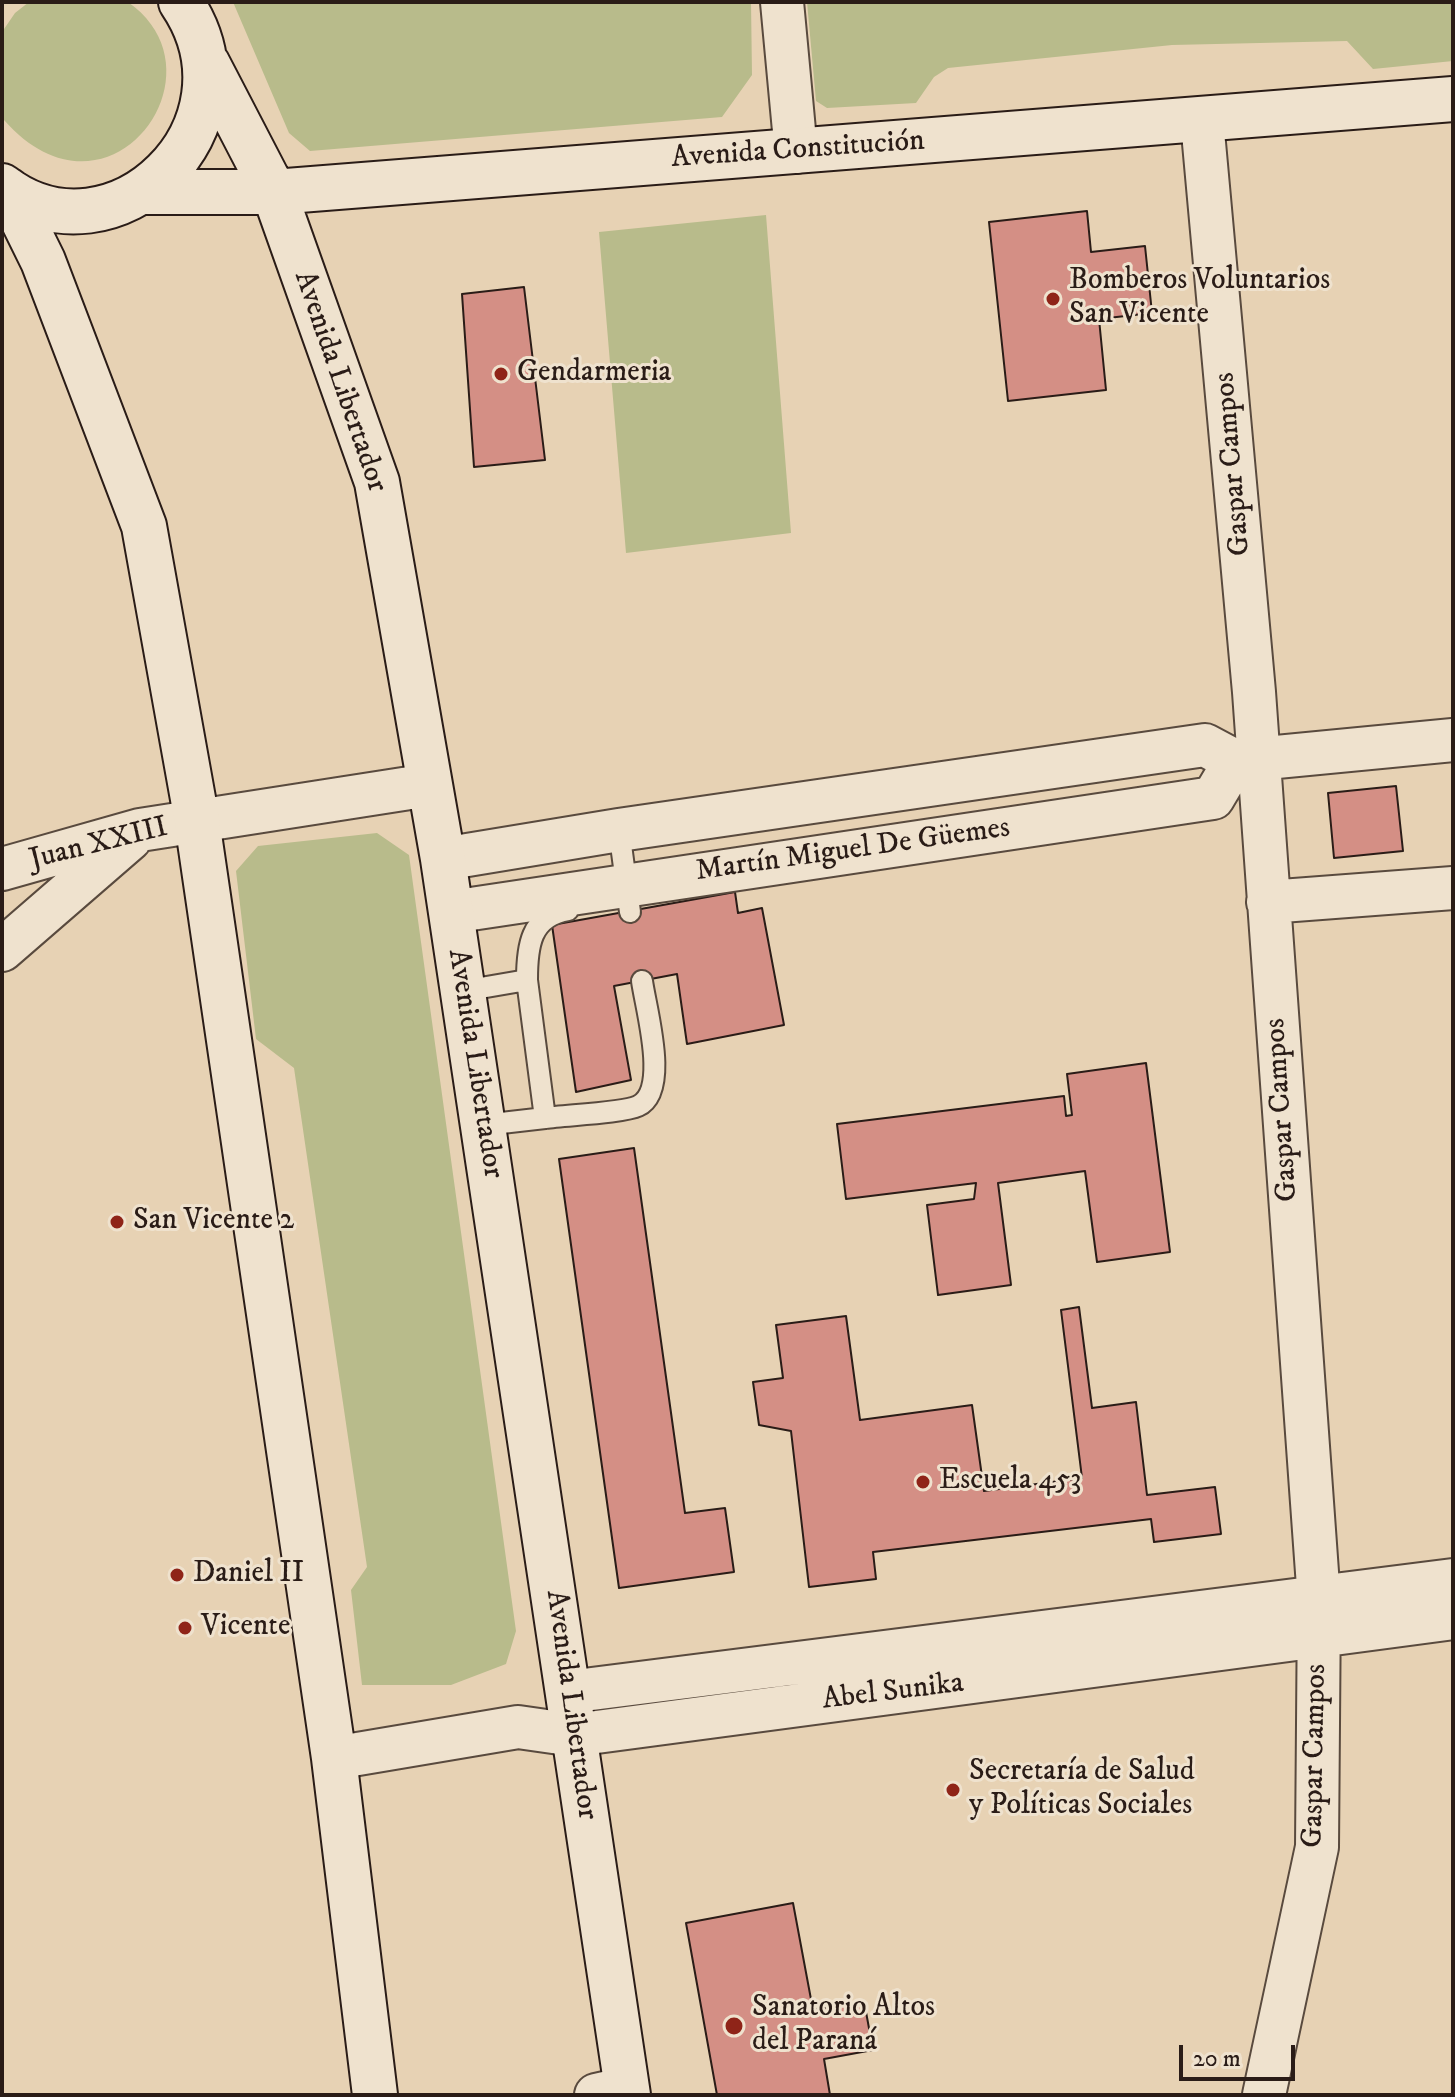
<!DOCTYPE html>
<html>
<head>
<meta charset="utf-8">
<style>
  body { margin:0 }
  #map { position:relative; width:1455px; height:2097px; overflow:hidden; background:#e7d2b4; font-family:"IM FELL DW Pica",serif }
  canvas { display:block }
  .frame { position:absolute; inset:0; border:4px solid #2a1c17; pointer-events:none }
  .scale { position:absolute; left:1179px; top:2045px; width:116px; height:36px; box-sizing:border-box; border:4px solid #2a1c17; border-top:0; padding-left:10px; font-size:24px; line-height:28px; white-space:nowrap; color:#2a1c17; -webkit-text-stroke:6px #efe2ce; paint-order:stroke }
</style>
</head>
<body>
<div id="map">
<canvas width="1455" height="2097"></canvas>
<div class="frame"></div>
<div class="scale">20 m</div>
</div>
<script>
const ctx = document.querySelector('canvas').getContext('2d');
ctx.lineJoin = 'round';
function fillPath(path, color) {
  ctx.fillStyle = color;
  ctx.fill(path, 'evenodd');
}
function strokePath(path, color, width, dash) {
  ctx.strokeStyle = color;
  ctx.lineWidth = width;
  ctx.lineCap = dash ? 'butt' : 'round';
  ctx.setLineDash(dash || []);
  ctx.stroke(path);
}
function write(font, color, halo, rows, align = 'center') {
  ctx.font = font + ' "IM FELL DW Pica",serif';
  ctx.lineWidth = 6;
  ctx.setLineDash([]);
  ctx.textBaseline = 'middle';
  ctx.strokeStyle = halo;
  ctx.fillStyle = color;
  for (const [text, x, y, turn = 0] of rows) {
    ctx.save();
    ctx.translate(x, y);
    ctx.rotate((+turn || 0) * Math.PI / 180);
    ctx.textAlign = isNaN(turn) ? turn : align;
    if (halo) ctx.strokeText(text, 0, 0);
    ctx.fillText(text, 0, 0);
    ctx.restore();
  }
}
const green = new Path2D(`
  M29,2H128C230,73 108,238 4,120L2,32L15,13Z
  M233,2H751L752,75L722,117L310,151L289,133Z
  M807,2H1453V61L1373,69L1347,41L1172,45L948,68L934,77L916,103L827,108L816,101Z
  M766,215L791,533L626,553L599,232Z
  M377,833L409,855L516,1631L506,1664L451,1685H362L351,1590L367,1567L294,1068L256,1039L236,871L258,846Z`);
const building = new Path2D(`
  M1087,211L1091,252L1145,246L1152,313L1099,319L1106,390L1008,401L989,222Z
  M524,287L545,460L474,467L462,294Z
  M1396,786L1403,851L1334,858L1328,793Z
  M735,892L738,913L762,908L784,1025L687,1044L677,974L614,986L631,1080L576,1092L552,925Z
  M1146,1063L1170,1252L1097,1262L1085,1171L998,1183L1011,1285L938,1295L927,1205L974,1199L976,1183L846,1199L837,1124L1064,1096L1066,1116L1072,1115L1067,1074Z
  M634,1148L685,1513L725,1508L734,1572L619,1588L559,1159Z
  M1079,1307L1092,1408L1136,1402L1147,1495L1215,1487L1221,1534L1154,1542L1151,1519L873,1552L876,1579L809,1587L791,1431L759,1425L753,1382L783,1378L776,1325L846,1316L860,1420L972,1405L984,1491L1082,1478L1061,1310Z
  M793,1903L813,2010L864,2001L873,2050L824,2059L830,2095H717L686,1923Z`);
const lane = new Path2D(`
  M619,830L630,912
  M527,980C527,947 530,916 568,910
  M463,991L527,980L545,1118L484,1125
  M545,1118C565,1115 623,1113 638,1106C670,1091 646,1010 642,981`);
const street = new Path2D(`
  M782,2L796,152
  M1202,121L1254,692L1319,1600L1317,1847L1264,2095
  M443,859L619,830L1205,745L1235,761L1453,740
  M2,869L140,830L429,785
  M1268,902L1453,888
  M451,912L1213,798L1235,761
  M2,950L130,839
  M568,1692L1453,1580
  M334,1758L518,1727L574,1735L1453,1618
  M596,2095L627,2088`);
const secondary = new Path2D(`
  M207,63L274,192L377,482L443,859L628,2095
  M2,186C113,271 265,126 181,2
  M8,190L43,261L144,526L197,821L334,1758L375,2095
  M142,192H274L1453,99`);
const markers = [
  [1053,299,8,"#8f2418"],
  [501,374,8,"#8f2418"],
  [117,1222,8,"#8f2418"],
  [923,1482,8,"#8f2418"],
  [177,1575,8,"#8f2418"],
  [185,1628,8,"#8f2418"],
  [953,1790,8,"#8f2418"],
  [734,2026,10,"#8f2418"]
];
const streetNames = [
  ["Avenida Constitución",798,151,-4],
  ["Avenida Libertador",339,382,71],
  ["Gaspar Campos",1234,464,-95],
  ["Juan XXIII",99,845,-14],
  ["Martín Miguel De Güemes",853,851,-8],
  ["Avenida Libertador",474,1064,81],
  ["Gaspar Campos",1283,1110,-94],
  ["Abel Sunika",893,1693,-7],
  ["Avenida Libertador",570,1705,82],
  ["Gaspar Campos",1316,1756,-89]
];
const poiNames = [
  ["Bomberos Voluntarios",1069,282],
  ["San Vicente",1069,316],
  ["Gendarmeria",517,374],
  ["San Vicente 2",133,1222],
  ["Escuela 453",939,1482],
  ["Daniel II",193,1575],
  ["Vicente",201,1628],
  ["Secretaría de Salud",969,1773],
  ["y Políticas Sociales",969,1807],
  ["Sanatorio Altos",752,2009],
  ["del Paraná",752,2043]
];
fillPath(green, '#b8bb8b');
fillPath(building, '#d48f85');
strokePath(building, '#2a1c17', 2);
strokePath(lane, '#594a3e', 24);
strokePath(street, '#594a3e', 46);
strokePath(secondary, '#2a1c17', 48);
strokePath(lane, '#efe2ce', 20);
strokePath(street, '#efe2ce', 42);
strokePath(secondary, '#efe2ce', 44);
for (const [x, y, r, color] of markers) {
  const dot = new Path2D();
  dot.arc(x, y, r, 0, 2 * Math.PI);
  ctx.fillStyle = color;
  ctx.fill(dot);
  strokePath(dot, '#efe2ce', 3);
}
write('30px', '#2a1c17', '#efe2ce', streetNames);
write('30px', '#2a1c17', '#efe2ce', poiNames, 'left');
</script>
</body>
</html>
